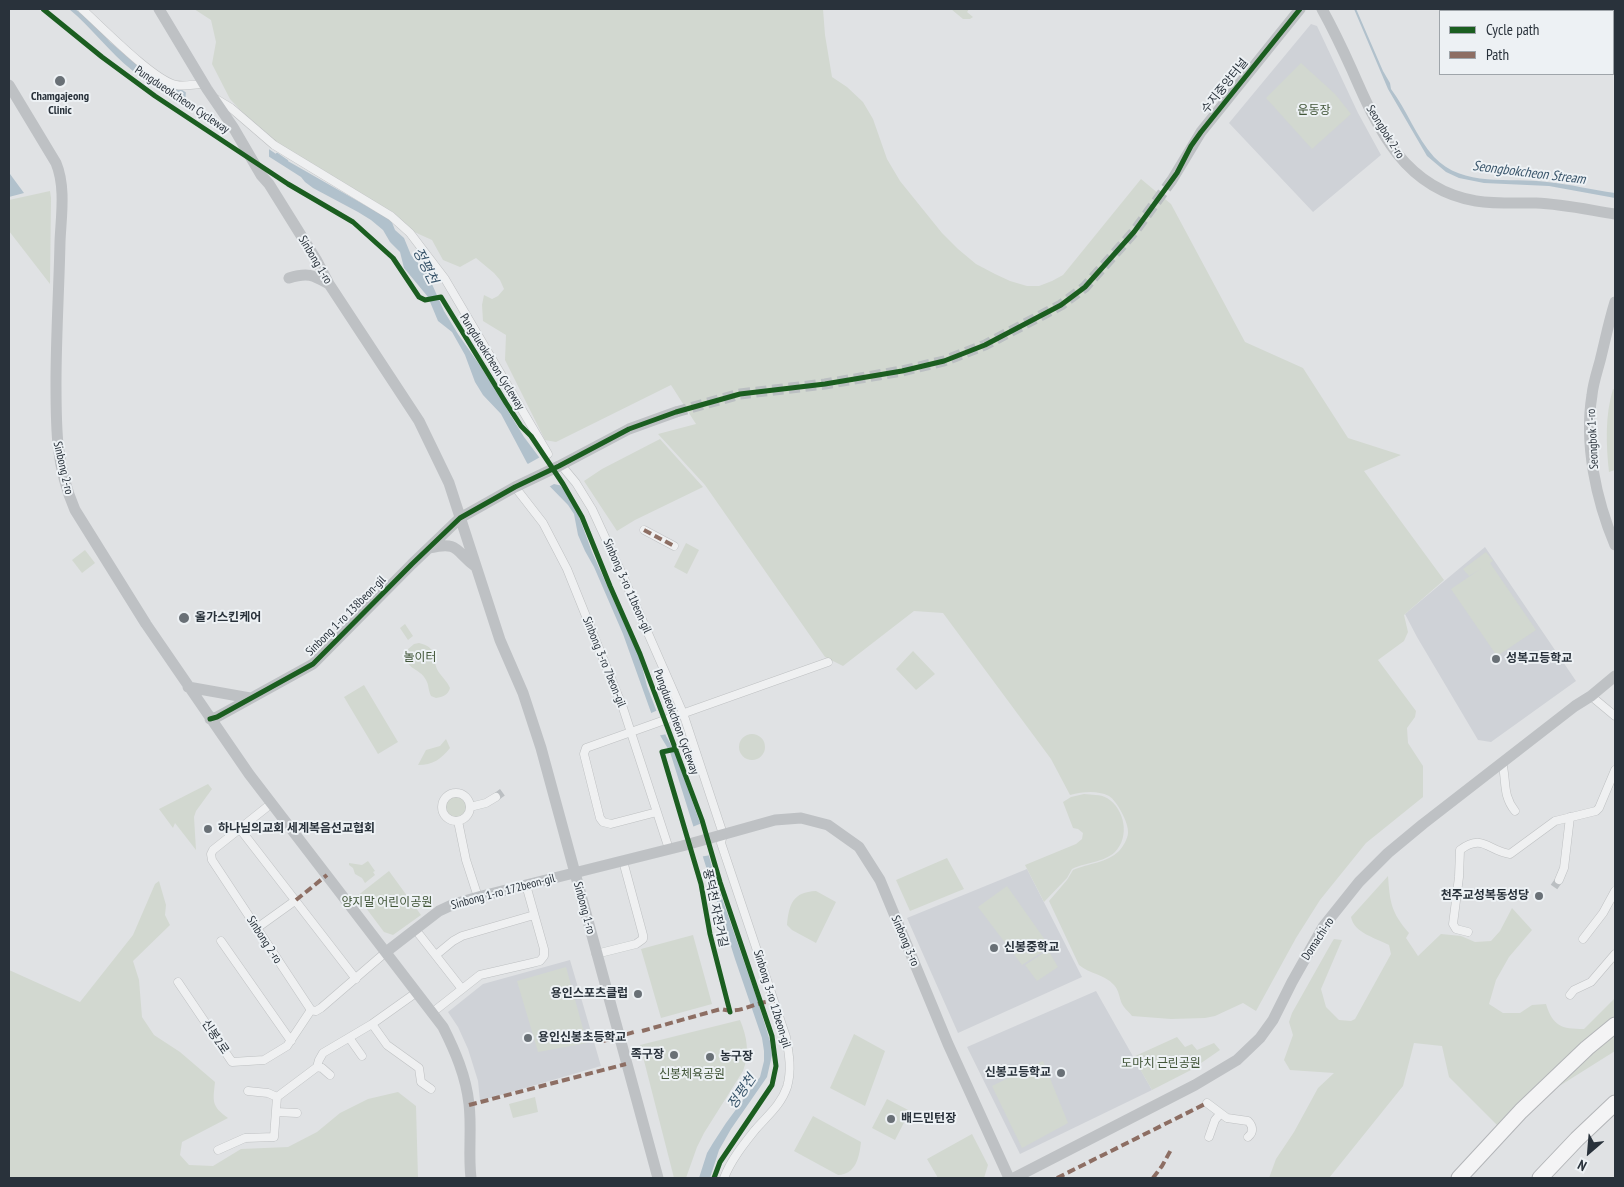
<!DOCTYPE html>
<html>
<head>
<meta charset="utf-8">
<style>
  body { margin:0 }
  #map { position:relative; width:1624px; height:1187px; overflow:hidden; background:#e0e2e4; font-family:"PT Sans Narrow",sans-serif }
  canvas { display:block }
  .frame { position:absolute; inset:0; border:10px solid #29323b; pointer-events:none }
  .legend { position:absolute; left:1439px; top:10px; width:175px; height:65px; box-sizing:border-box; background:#edf1f4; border:1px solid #9fa5aa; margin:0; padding:6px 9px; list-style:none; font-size:15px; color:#29323b }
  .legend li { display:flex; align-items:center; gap:10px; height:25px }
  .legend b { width:25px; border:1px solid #9fa5aa }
  .north { position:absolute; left:1564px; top:1127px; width:50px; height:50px; -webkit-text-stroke:4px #edf1f4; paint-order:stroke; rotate:207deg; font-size:14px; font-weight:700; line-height:20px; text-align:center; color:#29323b }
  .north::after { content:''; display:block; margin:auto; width:18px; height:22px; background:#29323b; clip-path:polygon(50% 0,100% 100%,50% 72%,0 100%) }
</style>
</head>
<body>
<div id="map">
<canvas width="1624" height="1187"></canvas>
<div class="frame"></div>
<ul class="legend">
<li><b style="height:6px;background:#1b5e20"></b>Cycle path</li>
<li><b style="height:6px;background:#8d6e63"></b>Path</li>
</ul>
<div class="north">N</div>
</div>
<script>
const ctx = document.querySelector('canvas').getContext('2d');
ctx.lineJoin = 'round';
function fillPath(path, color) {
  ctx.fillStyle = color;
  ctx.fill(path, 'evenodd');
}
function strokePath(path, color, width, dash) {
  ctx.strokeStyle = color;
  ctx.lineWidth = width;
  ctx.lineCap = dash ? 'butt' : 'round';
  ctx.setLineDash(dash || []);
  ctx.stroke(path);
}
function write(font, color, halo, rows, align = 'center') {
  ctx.font = font + ' "PT Sans Narrow","Noto Sans KR",sans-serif';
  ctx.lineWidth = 4;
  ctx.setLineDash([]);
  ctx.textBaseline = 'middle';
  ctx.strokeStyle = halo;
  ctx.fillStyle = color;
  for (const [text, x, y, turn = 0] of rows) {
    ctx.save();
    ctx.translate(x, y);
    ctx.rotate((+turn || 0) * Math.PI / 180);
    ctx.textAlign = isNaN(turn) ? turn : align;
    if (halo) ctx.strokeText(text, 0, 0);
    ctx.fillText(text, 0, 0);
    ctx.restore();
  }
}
const built = new Path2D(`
  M1311,24L1317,26L1358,113L1381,155L1313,212L1229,123Z
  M1485,547L1576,681L1491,742L1478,740L1417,637L1405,614Z
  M1027,869L1082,977L958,1033L907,918Z
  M570,960L601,1066L480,1101L478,1081L468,1049L458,1027L448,1012L483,984Z
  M1096,991L1152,1090L1020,1154L967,1047Z`);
const green = new Path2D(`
  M194,9H823L825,35L832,77L847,87L863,102L873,119L887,159L900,181L942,233L958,249L976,264L995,274L1010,281L1027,286H1039L1052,281L1063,275L1141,179L1171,204L1245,342L1303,368L1348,438L1401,455L1364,471L1444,580L1404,615L1408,632L1404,641L1378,660L1416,711L1415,717L1407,728L1408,743L1423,766V797L1366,843L1320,900L1296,938L1256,1011L1243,1003L1215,1016L1205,1018L1171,1019L1132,1016C1130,1013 1126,1010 1124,1007C1119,1001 1120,991 1114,985C1104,974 1090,974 1079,965L1049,901L1067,880L1073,870C1089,863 1107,863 1119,851C1123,847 1128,838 1128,833C1129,823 1117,801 1109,796C1096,790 1083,792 1070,795L1051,759L943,613L914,611L843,666L825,657L705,485L658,434L696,424L671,385L556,442L545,440L505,360L506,335L483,321L482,305L484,295L492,299L498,296L504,289L500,280L494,273L476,258L460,267L443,260L432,240L412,231L394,213L268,137L245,115L230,99L212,64L216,42L211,20Z
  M951,9H969L967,12L973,17L970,19H963Z
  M1301,63L1335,94L1351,114L1312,149L1266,98Z
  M50,191L51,198L50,284L9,231V200Z
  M1613,389L1615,390V470L1609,472C1606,444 1605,415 1613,389Z
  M660,439L703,487L635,520L617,531L584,481L602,469Z
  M686,543L699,550L687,574L674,567Z
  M85,550L95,563L82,573L72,560Z
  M1486,552L1493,561L1490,563L1536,630L1497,656L1451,589L1482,568L1469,576L1463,569Z
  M405,624L413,636L408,640L400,628Z
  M419,643C439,648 431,657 438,671C442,677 447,681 450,688C448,695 443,697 436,698L431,696C428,690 429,685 426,680C420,667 402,670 407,650L414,644Z
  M913,651L935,674L916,690L896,669Z
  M364,685L398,742L378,754L344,697Z
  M739 747a13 13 0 1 1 26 0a13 13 0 1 1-26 0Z
  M446,739L450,748C441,759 433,765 418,765L426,750L440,746Z
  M208,784L212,789L196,811L194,817L196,850L175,823L173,828L159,809Z
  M1084,794C1092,795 1100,794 1107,798C1125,809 1130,837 1115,852C1103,863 1086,862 1072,869L1067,878L1044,902L1025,865L1076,844L1082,839L1083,833L1078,829L1073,828L1063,802L1071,797Z
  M443 807a13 13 0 1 1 26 0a13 13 0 1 1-26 0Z
  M947,858L964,889L910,911L896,880Z
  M368,861L375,871L373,872L375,875L365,883L362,878L355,874L353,868L349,865V863L362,865Z
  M389,871L421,915L393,935L384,932L357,896Z
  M1388,876C1390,903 1391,912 1409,933L1406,938L1418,956L1441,934L1461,936L1475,942L1491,941L1500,931L1512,908L1532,930L1509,957L1496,980L1489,1004L1503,1013H1520L1532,1005L1546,1004C1553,1026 1561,1029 1584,1029L1615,998V1016L1596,1031L1497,1125L1449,1077L1442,1046L1414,1043L1403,1086L1329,1178H1269L1276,1159L1294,1132L1318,1088L1334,1073L1290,1070L1284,1060L1293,1035L1289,1022L1292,1013L1332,942L1334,939L1342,940L1321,989L1326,1007L1339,1020L1351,1021L1355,1019L1391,954L1389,945C1376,938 1354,933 1351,917Z
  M159,881L166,905L165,915L170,925L133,961L139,980L142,1017L154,1035L180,1052L215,1082C213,1101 211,1106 228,1118L182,1142L180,1155L189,1165L213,1166L241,1149L288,1147L317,1132L340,1113L368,1099L398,1092L416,1106L418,1178H9V970L80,1002L133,935L155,884Z
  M1007,886L1050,947L1022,965L978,907Z
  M816,891L836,902L816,943L792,930L787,925C789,904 793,892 816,891Z
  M693,935L712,1004L661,1018L641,949Z
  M1048,950L1058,967L1037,981L1025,965Z
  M566,967L587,1043L538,1052L517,981Z
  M740,1020C747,1037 750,1053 743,1071L704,1133L697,1147L686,1178H674L640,1045Z
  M854,1034L885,1051L865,1106L830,1088Z
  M1615,1035V1051L1553,1090L1586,1058Z
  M1177,1037L1185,1047L1192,1044L1197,1050L1214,1043L1220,1050L1191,1070L1152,1090L1133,1057Z
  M1043,1061L1068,1123L1022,1148L992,1086Z
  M535,1097L538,1112L513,1118L509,1104Z
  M887,1099L910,1111L895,1140L872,1128Z
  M813,1116L861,1142C859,1158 856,1174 838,1175L794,1151Z
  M972,1134L988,1165L984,1178H938L927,1159Z`);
const water = new Path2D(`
  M69,9H75L95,24L110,42L149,75L175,85L279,156L391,220L395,230L404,238L411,255L427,273L444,311L458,334L481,367L524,437L566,493L578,514L592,552L640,659L647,686L666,736L674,750L700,823L715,878L757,999L770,1041L772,1055L767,1077L731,1129L719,1150L710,1178H699L707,1153L713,1143L726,1123L760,1077L764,1061V1051L762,1038L735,959L670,752L658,732L623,634L594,567L585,551L578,535L574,514L568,505L527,463L501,414L483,395L475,382L465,355L452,332L438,321L428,297L404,268L400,252L390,242L383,230L371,220L358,212L313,188L305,182L301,177L169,93C157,85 144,80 133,71C109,52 92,28 69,9Z
  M1354,9H1356L1357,11L1383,71L1390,83L1391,89C1407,110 1416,137 1434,157C1463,188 1510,177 1547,182C1570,184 1592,190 1615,193V198L1549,186L1484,183L1459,178L1446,172L1427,156L1388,89Z
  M9,174H10L24,193L9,197Z`);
const pier = new Path2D(`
  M186,90L269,146V159L185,107Z
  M542,456L562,483L563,486L554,484L547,488L541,480L526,465Z
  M658,710L667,734L657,736L649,714Z
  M702,823L711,855L699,857L690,828Z`);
const stream = new Path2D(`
  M277,154L287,161`);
const streetTunnel = new Path2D(`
  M496,797L504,791
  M1554,887L1559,880`);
const secondaryTunnel = new Path2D(`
  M676,412L740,394L825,384L902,371L944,361L985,345L1061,305L1085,287L1134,232L1172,180`);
const street = new Path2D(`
  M82,9C101,26 153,80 176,85C185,87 194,84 203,84
  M216,99L231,108L274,145L391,216L410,233L445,279L548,454
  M561,465L576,483L592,509L622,574L683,713L723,834L721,843L786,1037C789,1054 792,1070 787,1087C781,1105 767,1116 755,1130C743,1145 731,1160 724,1178
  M515,487L543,523L567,569L623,708L669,849
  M644,530L674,546
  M1591,696L1615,716
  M1502,762C1507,781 1502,795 1515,811
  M442 807a14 14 0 1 1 28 0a14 14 0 1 1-28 0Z
  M272,803L213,850L211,854L212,860L311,1010L316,1011L321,1008L386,952
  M470,807L486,803L496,797
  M657,812L611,824L603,822L600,818L584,754L586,748L828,662
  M458,821L466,860L478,897
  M240,829L356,979
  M1559,880L1564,868L1570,817
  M257,928L296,900
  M415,929L462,989
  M1468,932L1456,929L1453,924L1459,877L1460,850C1483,833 1488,851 1510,854L1555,821L1596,811L1599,808L1615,770
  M1583,939L1603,913L1615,891
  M221,941L291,1041
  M596,954L636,944L643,939V935L623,861
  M436,955L453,941L462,936L534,915
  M178,982L232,1062L264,1060L287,1046L311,1010
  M1570,995L1574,990L1591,982L1615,954
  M433,1012L480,975L532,963L540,961L544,956V949L526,885
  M372,1024L387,1045L419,1068L421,1082L431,1089
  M350,1039L362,1056
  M317,1067L322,1068L330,1075
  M248,1091L268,1093L277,1097
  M1207,1103L1227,1118L1248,1121C1253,1126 1254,1132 1248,1137
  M276,1112L297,1113
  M1209,1137L1215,1120L1220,1114
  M218,1150L245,1138L274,1137L277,1097L317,1067L319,1060L323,1053L372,1024L417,992`);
const secondary = new Path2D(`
  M159,9L207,89L233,127L261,175L269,184L317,261L329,284L419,421L449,483L500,640L523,693L541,748L658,1178
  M1322,9C1333,29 1343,50 1352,70C1378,130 1405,189 1476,201C1496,204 1516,203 1536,203C1563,204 1589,210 1615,214
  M9,85L56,163C66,187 61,217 60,242C59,289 56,336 56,383C56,431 56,466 75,510L146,624L249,774L443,1027C455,1051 466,1076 469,1104C472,1128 468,1154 471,1178
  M1172,180L1201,132L1300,9
  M289,278C308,272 313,275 329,284
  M1615,302C1609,321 1605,341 1600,361C1597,372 1593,384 1592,395C1584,444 1596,500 1615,545
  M430,548C459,541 455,551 476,567
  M188,687L250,698
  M210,719L217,717L313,664L412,564L460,518L515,487L559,466L629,429L676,412
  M386,952L439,911L454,904L482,896L682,846L775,820L801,818L828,825L859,847L880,880L948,1044L1009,1178
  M1014,1178L1195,1085L1237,1060L1260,1038L1273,1020L1292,982L1323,927L1359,882L1388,853L1423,824L1575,706L1591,696L1615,676`);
const highway = new Path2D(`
  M1459,1178L1521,1111L1587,1048L1615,1025
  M1540,1178L1577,1139L1615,1103`);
const quiet = new Path2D(`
  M644,530L674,546
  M296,900L327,875
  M642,1031L721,1009C741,1015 755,1001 775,1001
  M603,1041L634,1032
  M469,1105L626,1064
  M1057,1178L1207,1103
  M1153,1178L1162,1166L1172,1148`);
const cycleway = new Path2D(`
  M43,9L102,57L155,96L288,184L353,222L393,258L419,297L425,300L441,297L506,403L521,426L531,436L563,484L582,517L610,586L640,654L702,820L720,882L772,1036L776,1066L772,1085L720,1162L714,1178
  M210,719L217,717L313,664L412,564L460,518L515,487L559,466L629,429L676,412L740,394L825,384L902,371L944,361L985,345L1061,305L1085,287L1134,232L1177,173L1191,146L1201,132L1300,9
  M676,749L662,752L701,884L710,934L730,1012`);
const markers = [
  [60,81,6,"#697076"],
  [184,618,6,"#697076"],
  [1496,659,5,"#697076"],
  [208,829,5,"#697076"],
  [1539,896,5,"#697076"],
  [994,948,5,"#697076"],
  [638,994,5,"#697076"],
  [528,1038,5,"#697076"],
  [674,1055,5,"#697076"],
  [710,1057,5,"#697076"],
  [1061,1073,5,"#697076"],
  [891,1119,5,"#697076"]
];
const streetNames = [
  ["수지중앙터널",1225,86,-51],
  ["Pungdueokcheon Cycleway",182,100,34],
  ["Seongbok 2-ro",1385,132,58],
  ["Sinbong 1-ro",315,260,59],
  ["Pungdueokcheon Cycleway",492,362,58],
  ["Seongbok 1-ro",1593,439,-93],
  ["Sinbong 2-ro",63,468,77],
  ["Sinbong 3-ro 11beon-gil",627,586,66],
  ["Sinbong 1-ro 138beon-gil",346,616,-45],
  ["Sinbong 3-ro 7beon-gil",604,662,68],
  ["Pungdueokcheon Cycleway",676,722,70],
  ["Sinbong 1-ro 172beon-gil",503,892,-15],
  ["Sinbong 1-ro",584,908,75],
  ["풍덕천 자전거길",715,908,78],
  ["Domachi-ro",1318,939,-57],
  ["Sinbong 2-ro",264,940,57],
  ["Sinbong 3-ro",905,941,67],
  ["Sinbong 3-ro 12beon-gil",772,999,73],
  ["신봉2로",215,1037,56]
];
const poiNames = [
  ["Chamgajeong",60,97,"center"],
  ["Clinic",60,111,"center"],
  ["올가스킨케어",195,618],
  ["성복고등학교",1506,659],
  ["하나님의교회 세계복음선교협회",218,829],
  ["천주교성복동성당",1529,896,"right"],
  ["신봉중학교",1004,948],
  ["용인스포츠클럽",628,994,"right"],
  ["용인신봉초등학교",538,1038],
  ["족구장",664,1055,"right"],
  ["농구장",720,1057],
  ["신봉고등학교",1051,1073,"right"],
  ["배드민턴장",901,1119]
];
const parkNames = [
  ["운동장",1314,111],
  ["놀이터",420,658],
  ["양지말 어린이공원",387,903],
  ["도마치 근린공원",1161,1064],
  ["신봉체육공원",692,1075]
];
const waterNames = [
  ["Seongbokcheon Stream",1529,173,7],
  ["정평천",425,266,63],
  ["정평천",742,1092,-56]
];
fillPath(built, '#cfd2d7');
fillPath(green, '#d2d8d0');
fillPath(water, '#b1c1cc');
fillPath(pier, '#e0e2e4');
strokePath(stream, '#b1c1cc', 2.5);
strokePath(streetTunnel, '#bbbfc2', 8, [8, 4]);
strokePath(secondaryTunnel, '#bbbfc2', 11, [11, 5.5]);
strokePath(street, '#bec0c2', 9);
strokePath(highway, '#b3b5b8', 17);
strokePath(street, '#eff0f1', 8);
strokePath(secondary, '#bec1c4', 11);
strokePath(highway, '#f4f4f5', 15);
strokePath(quiet, '#8d6e63', 4, [8, 4]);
strokePath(cycleway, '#1b5e20', 5);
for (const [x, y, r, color] of markers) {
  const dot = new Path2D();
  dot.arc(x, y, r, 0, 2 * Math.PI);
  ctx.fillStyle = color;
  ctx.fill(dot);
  strokePath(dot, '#edf1f4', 2);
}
write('12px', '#29323b', '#edf1f4', streetNames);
write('bold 12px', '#29323b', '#edf1f4', poiNames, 'left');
write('12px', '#415538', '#edf1f4', parkNames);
write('italic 14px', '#38546a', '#edf1f4', waterNames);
</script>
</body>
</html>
